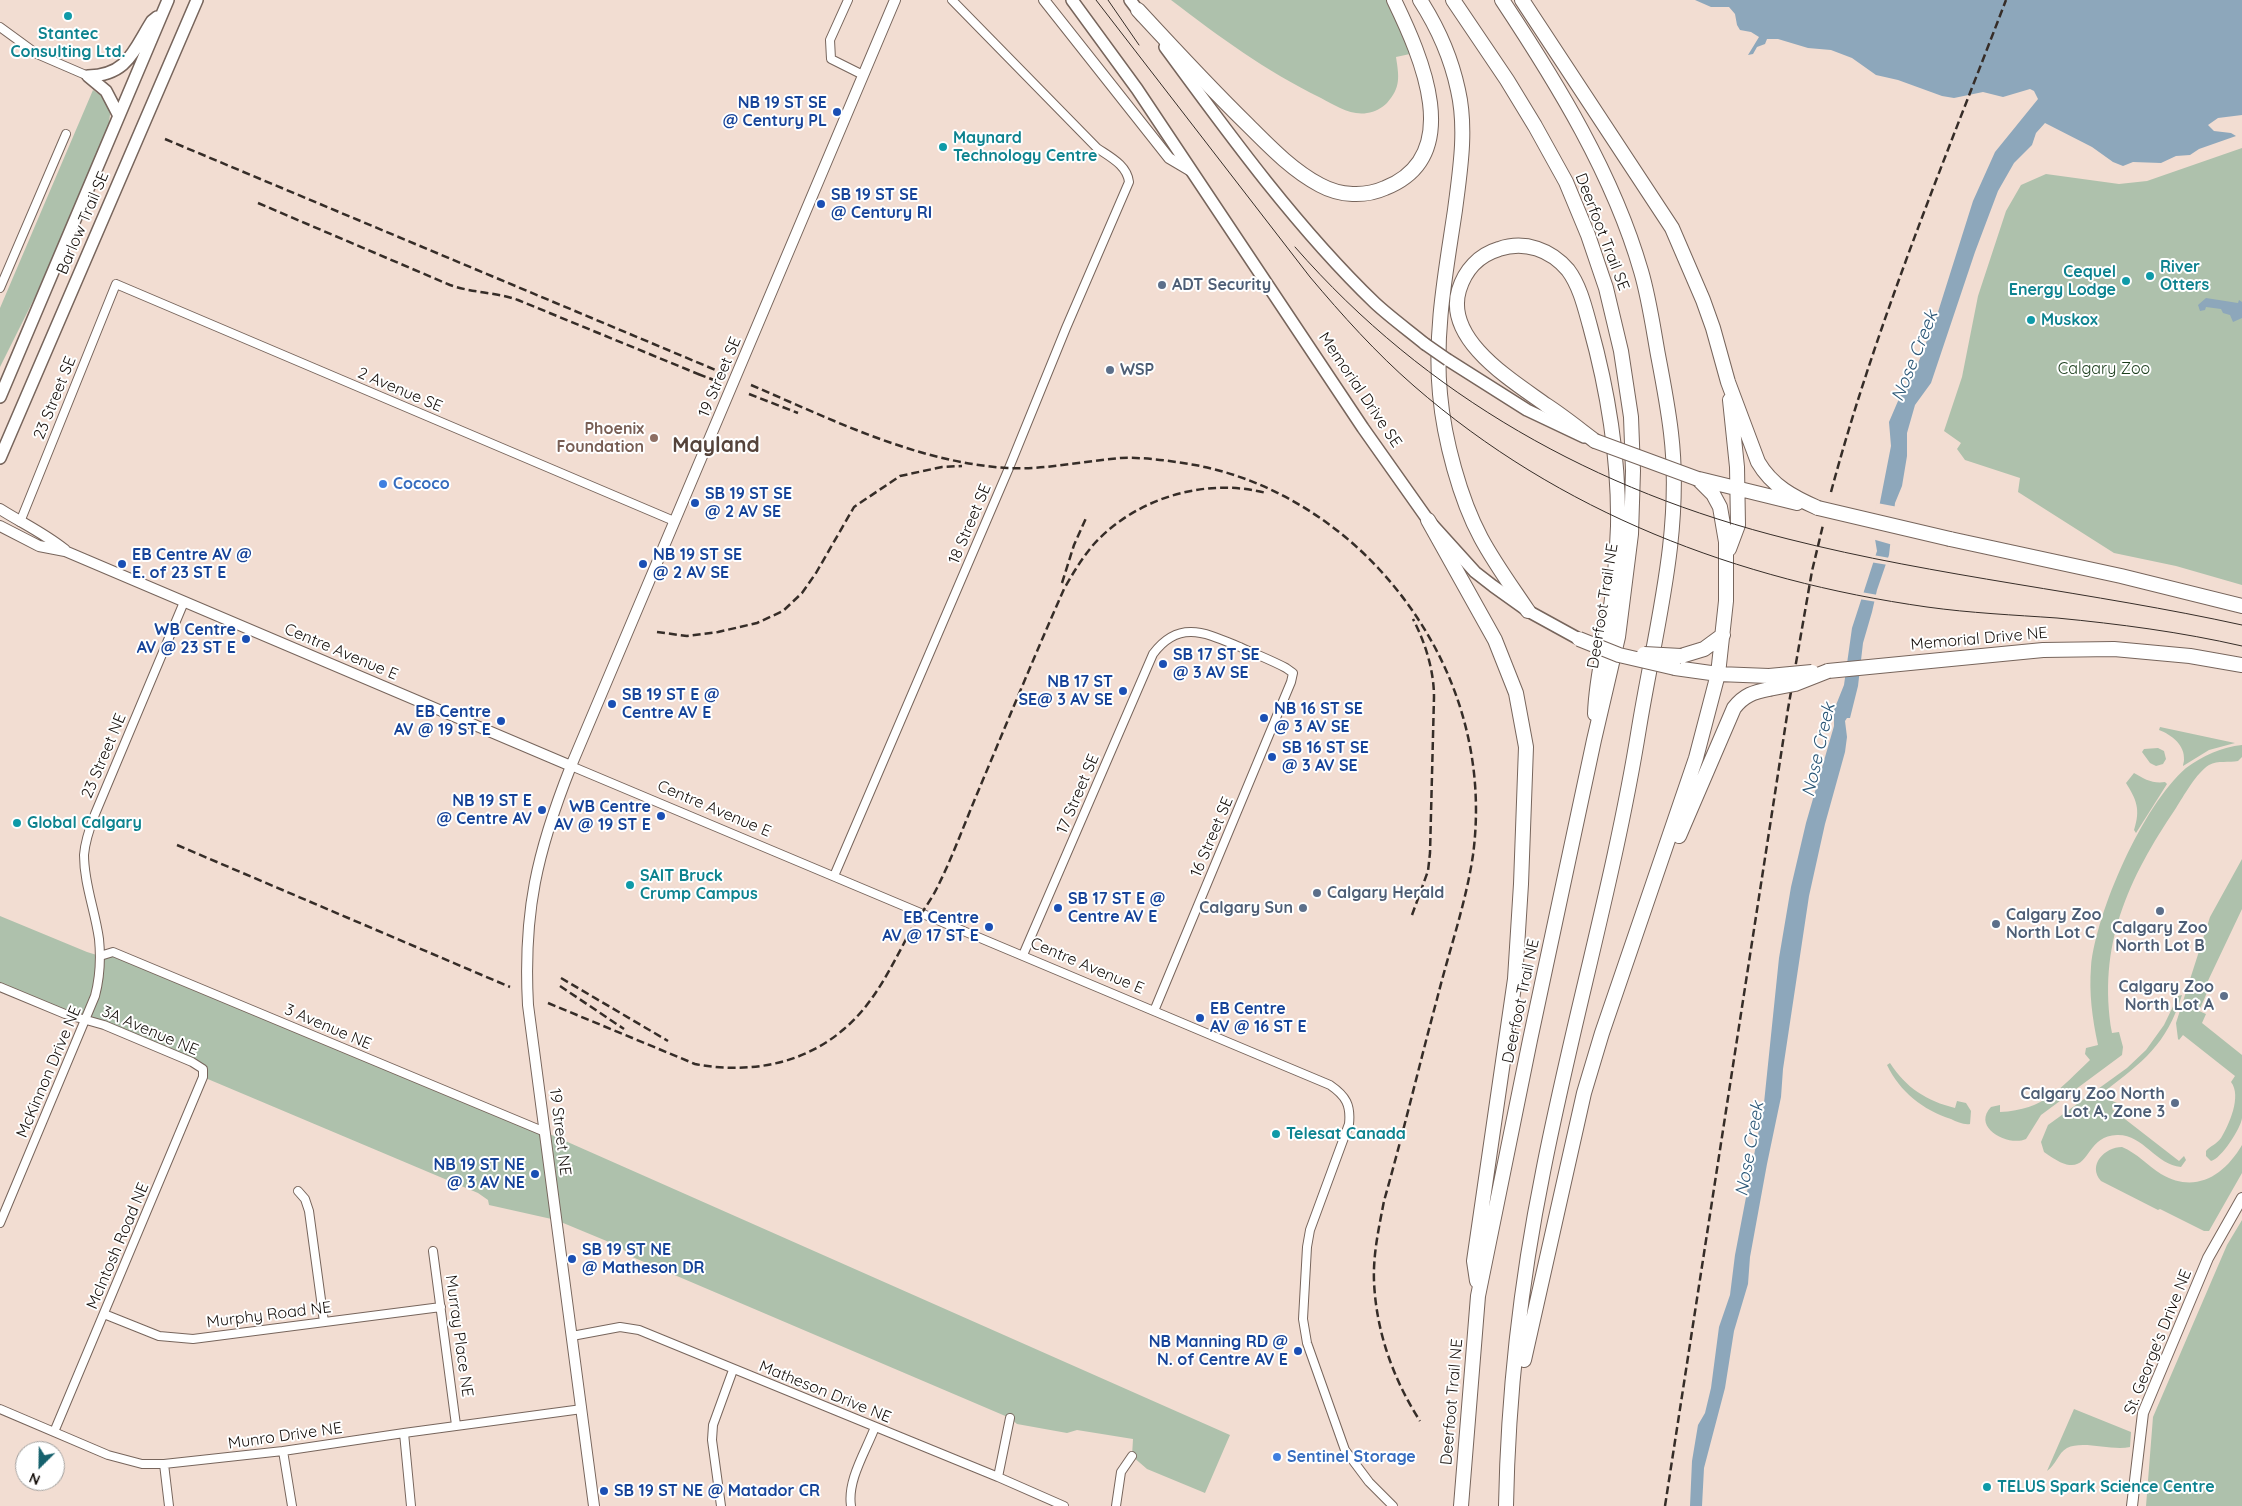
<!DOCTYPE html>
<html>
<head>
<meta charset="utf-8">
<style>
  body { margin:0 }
  #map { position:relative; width:2242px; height:1506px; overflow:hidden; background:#f2ddd2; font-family:Quicksand,sans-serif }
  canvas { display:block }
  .north { position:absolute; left:15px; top:1441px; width:50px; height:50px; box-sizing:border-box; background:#fff; border:1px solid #a19f9d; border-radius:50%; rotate:203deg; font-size:14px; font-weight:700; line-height:20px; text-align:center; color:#140e0a }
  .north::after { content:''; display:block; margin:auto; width:18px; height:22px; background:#15616d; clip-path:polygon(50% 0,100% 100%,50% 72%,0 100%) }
</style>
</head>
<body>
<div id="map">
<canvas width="2242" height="1506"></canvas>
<div class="north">N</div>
</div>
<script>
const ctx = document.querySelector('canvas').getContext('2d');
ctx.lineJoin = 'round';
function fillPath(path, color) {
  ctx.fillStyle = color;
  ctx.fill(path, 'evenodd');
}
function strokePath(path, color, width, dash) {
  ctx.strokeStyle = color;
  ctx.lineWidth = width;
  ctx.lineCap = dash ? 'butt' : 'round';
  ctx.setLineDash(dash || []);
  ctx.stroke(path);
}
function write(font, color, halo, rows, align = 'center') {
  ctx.font = font + ' Quicksand,sans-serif';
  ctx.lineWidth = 4;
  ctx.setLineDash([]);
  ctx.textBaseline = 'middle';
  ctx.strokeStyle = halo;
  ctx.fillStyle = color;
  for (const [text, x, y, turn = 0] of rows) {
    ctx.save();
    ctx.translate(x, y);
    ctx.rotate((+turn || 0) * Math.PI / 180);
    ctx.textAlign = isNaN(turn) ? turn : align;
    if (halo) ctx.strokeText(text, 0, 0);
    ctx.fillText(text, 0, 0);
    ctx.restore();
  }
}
const green = new Path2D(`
  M1171,0H1387L1410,54L1396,57C1399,77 1401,87 1387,103C1382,108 1375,112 1367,113C1351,116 1334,105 1321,98C1264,70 1221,38 1171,0Z
  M93,90L106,99L111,107L108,130L35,297L0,367V308Z
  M2242,148V585L2176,566L2114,553L2018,492L2020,478L1965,460L1957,449L1961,443L1944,431L1962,377L1978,296L2006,211L2021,185L2046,174L2119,184L2147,181Z
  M2160,727L2235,743L2209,750L2183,766C2183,764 2184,762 2184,760C2185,745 2172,735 2159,730Z
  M2242,745V757L2238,761C2229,763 2218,760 2209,765C2197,772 2183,797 2176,808C2128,879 2097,946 2112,1033L2119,1032L2123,1047L2122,1055L2041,1115L2026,1139C2009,1147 1971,1128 1991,1107L2000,1105V1112C2045,1110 2060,1088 2090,1060L2085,1054L2086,1048L2098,1045C2092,1017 2089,993 2091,967C2096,912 2143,805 2186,768C2202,756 2222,747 2242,745Z
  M2158,748L2164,751L2166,759L2163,764L2156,766L2150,763L2142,752L2144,749Z
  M2134,773C2144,779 2153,784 2165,782L2167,784L2136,833L2134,830C2141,809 2136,799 2126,783Z
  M2242,859V909L2206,985L2209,988L2199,1011L2206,1014L2202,1023L2242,1055C2242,1075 2242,1097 2242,1118C2241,1128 2221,1159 2211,1161L2206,1156V1151C2210,1146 2217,1144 2221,1138C2229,1125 2242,1096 2231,1082L2235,1076L2183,1035L2179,1040L2178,1039L2176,1023L2210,917Z
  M0,916L87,952L100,956L113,952L545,1132L1230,1435L1205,1493L1147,1469L1132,1456L1133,1439L1077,1430L1067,1433L1017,1424L1010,1418L630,1256L621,1247L556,1220L489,1205L488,1200L478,1193L203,1077V1069L192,1062L0,987Z
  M2182,995C2166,1046 2143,1061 2104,1092L2110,1100L2117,1103L2112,1109L2179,1161L2184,1156L2186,1160L2181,1167C2156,1165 2143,1134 2117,1135C2079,1136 2094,1189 2044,1152L2041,1142L2048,1125L2127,1068L2146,1050L2164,1025L2178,996Z
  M1890,1063C1906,1088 1927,1101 1955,1108L1957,1101L1966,1103L1971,1111L1970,1124C1964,1125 1957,1122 1951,1119C1923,1110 1900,1092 1887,1065Z
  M2242,1145V1173L2209,1231H2204L2160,1209L2158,1210L2101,1181C2087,1165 2105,1147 2122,1147C2137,1153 2148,1166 2161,1174C2195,1194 2224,1176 2242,1145Z
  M2242,1220V1506H2146L2153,1417L2227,1245Z
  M2074,1409L2131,1432L2130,1447C2111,1451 2083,1440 2067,1448C2058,1453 2056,1465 2047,1471Z`);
const water = new Path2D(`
  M1695,0H2242V115L2218,118L2208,125L2214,131L2231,133L2236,136L2199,149L2190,155L2176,156L2161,163L2133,162L2123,166L2113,162L2092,147L2045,123L2036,133L2032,145L2014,163L1998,191L1975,252L1931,383L1915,405L1907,433V456L1902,486L1895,503L1889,555L1877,590L1872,612L1863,643L1858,686L1850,718H1847L1845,721L1847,737L1845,752L1825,824L1809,896L1783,1069L1781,1097L1767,1164L1750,1257L1748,1284L1734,1331L1725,1388L1704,1468L1702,1506H1690L1692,1461L1698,1425L1705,1413L1711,1388L1719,1327L1730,1295L1735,1255L1764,1103L1779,958L1791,887L1806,823L1834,726V710L1844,685L1852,628L1877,551L1874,533L1891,446L1889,422L1901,394L1912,379L1938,312L1973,201L1995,152L2038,99L2034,91L2030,89L2003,97L1983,92L1954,98L1942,96L1898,80L1876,75L1852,58L1831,50L1808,48L1778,39H1767L1765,44L1757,47L1753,54L1748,55L1759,37L1751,32L1740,30L1737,25L1735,14L1729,7H1711Z
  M2206,298L2238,303L2239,300L2242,302V318L2233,322L2230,315L2223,313L2221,309L2206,307L2205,310L2200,311L2198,305Z`);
const pier = new Path2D(`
  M1877,503L1898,507L1893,545L1872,539L1871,524Z
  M1873,555L1890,558L1888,565L1870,562Z
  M1861,592L1878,595L1877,602L1859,599Z`);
const street = new Path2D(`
  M848,0L830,40L831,59L863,75
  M0,27L37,54L88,76
  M0,288L66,134
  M20,522L116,284L674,521
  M571,766L1256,1054L1330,1085C1346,1096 1351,1105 1349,1124L1310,1230L1307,1247L1303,1319L1307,1343L1345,1450L1369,1482L1393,1506
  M834,876L1009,468L1066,328L1129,182C1127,165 1110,157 1097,148L952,0
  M1023,955L1153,654C1179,619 1206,633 1240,647C1255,654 1271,660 1286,668L1293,673L1291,682L1154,1011
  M100,956L113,952L545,1132
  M0,987L65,1014L104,1025L192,1062L203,1069V1077L54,1432
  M298,1191L305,1199L309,1211L324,1322
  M0,1223L95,996C100,977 101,959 99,939C95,910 84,884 84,855C85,841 90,827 95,814L184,602
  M433,1251L456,1425
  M104,1314L159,1336L193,1339L441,1307
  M572,1336L620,1327L639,1330L998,1477L1064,1506
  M0,1409L108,1455L142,1464H164L283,1451L404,1433L582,1409
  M404,1433L411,1506
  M283,1451L292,1506
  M164,1464L169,1506
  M998,1477L1010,1418
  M721,1506L712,1440L713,1425L733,1370
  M851,1506C847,1480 866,1451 875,1427
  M1116,1506L1121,1472L1132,1456`);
const secondary = new Path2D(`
  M1044,0L1169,158L1191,171
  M0,509C22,523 44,533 65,550
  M0,526L39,546L65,551L571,766
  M594,1506L528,1005C523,912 537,852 571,766L895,0
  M2132,1506L2143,1413L2208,1258L2242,1198`);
const primary = new Path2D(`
  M1072,0L1137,89L1363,428L1428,520L1475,572L1493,586L1528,611L1579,639
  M1130,0L1142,16
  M1165,47C1228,133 1297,228 1375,303C1390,317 1408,330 1425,344
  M88,76C128,75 133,51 152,21L157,17
  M88,76L106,91L119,116
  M1448,360L1527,410L1584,437
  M0,397L168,0
  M0,458L197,0`);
const highway = new Path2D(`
  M1420,0C1438,28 1451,57 1458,90C1467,129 1460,171 1455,210C1446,271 1434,332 1440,394C1444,439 1460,499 1481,538C1495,564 1512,587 1528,611
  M1453,0L1507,80L1535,126L1566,182L1588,235L1606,288L1621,351L1631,417L1633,471L1631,534L1618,637L1594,740L1530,1040L1478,1296L1461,1506
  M1502,0C1557,83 1613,174 1641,271C1649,298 1653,327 1658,355C1663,381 1668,407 1671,433C1683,532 1655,630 1639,728C1615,877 1572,1023 1543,1172C1521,1281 1508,1394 1506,1506
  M1522,0L1672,228L1703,300L1713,328L1728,382L1758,462C1772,486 1793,497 1818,508
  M1138,10C1174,49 1210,88 1248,125C1270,147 1292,170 1320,185C1340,196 1365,197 1385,188C1466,156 1421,56 1394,0
  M1699,479L1797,503
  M1428,520L1495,640L1516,693L1526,747L1521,884L1515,979L1474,1261L1477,1281
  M1950,539L2121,576L2242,606
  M1729,549L1738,525L1737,467L1730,400
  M1681,656L1704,649L1723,635
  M1675,668L1718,674L1769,676
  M1828,671L2043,650L2114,649L2190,656L2242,665
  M1595,714C1596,677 1606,642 1611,606C1615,580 1617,552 1618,526C1619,458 1608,391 1590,326C1585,308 1580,286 1568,270C1551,250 1525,240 1499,249C1479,255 1465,270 1459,290C1444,340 1513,381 1546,405C1563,416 1579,429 1595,441
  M1679,836L1734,708C1744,695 1754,692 1769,689
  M1524,1360L1584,1093L1602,1033L1696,758L1718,674L1726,601V542L1720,507L1713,494L1698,479`);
const tram = new Path2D(`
  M1096,0L1310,277C1342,315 1376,353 1414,386C1560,513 1737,580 1927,607C1970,613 2014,615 2057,618C2119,624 2181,632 2242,646
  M1108,0L1139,45
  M1295,247C1426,397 1596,491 1788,539C1938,577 2092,592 2242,625`);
const rail = new Path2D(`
  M165,139L718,371
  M258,203L450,285C472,293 496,292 518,300L703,376
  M698,374L714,380
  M751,385C833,420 916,462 1007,468C1045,470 1083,461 1121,458C1145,457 1171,461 1195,465C1265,478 1331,517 1379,569C1451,647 1487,749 1473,855C1466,903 1449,951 1437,999C1419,1066 1403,1134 1384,1201C1379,1227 1373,1254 1374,1281C1376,1331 1393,1379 1420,1421
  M749,394L798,413
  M1831,492C1876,324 1944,162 2006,0
  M1062,583L1074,545L1087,516
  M657,632L687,636L718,632L757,623L783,611L802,593L816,573L854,507L900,476L942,467L962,466
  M177,845L510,987
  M1412,915L1428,871L1430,853L1434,697C1434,670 1425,642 1413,619
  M561,978L668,1041
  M560,986L624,1029
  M548,1003L695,1064C747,1074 803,1065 844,1029C875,1003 892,965 911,930C919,916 930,902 937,888C952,858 964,825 977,794C1006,725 1034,657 1064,589C1073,573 1082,558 1094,544C1136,498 1206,477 1266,493
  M1665,1506L1788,709L1812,571L1823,525`);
const primaryBridge = new Path2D(`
  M1425,344L1448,360`);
const highwayBridge = new Path2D(`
  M1595,441L1698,479
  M1818,508L1950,539
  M1579,639L1619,655L1675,668
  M1644,654L1681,656
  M1769,676L1812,672
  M1769,689L1795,684L1828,671`);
const markers = [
  [68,16,5,"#0f9aa8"],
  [837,112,5,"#1a4fb4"],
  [943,147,5,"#0f9aa8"],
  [821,204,5,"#1a4fb4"],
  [2150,276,5,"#0f9aa8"],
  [2126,281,5,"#0f9aa8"],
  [1162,285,5,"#5c6f8a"],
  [2031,320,5,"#0f9aa8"],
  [1110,370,5,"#5c6f8a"],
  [654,438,5,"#8d6e63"],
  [383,484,5,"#3f7fe0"],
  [695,503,5,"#1a4fb4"],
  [122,564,5,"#1a4fb4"],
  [643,564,5,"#1a4fb4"],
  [246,639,5,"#1a4fb4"],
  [1163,664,5,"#1a4fb4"],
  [1123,691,5,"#1a4fb4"],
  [612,704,5,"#1a4fb4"],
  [1264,718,5,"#1a4fb4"],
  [501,721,5,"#1a4fb4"],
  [1272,757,5,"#1a4fb4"],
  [542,810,5,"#1a4fb4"],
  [661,816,5,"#1a4fb4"],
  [17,823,5,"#0f9aa8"],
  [630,885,5,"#0f9aa8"],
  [1317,893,5,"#5c6f8a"],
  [1058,908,5,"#1a4fb4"],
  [1303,908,5,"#5c6f8a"],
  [2160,911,5,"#5c6f8a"],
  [1996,924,5,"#5c6f8a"],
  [989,927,5,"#1a4fb4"],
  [2224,996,5,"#5c6f8a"],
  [1200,1018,5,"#1a4fb4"],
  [2175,1103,5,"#5c6f8a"],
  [1276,1134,5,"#0f9aa8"],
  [535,1174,5,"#1a4fb4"],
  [572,1259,5,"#1a4fb4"],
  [1298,1351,5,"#1a4fb4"],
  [1277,1457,5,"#3f7fe0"],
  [1987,1487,5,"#0f9aa8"],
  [604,1491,5,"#1a4fb4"]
];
const cultureNames = [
  ["Stantec",68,34,"center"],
  ["Consulting Ltd.",68,52,"center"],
  ["Maynard",953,138],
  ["Technology Centre",953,156],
  ["River",2160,267],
  ["Otters",2160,285],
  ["Cequel",2116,272,"right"],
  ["Energy Lodge",2116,290,"right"],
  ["Muskox",2041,320],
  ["Global Calgary",27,823],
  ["SAIT Bruck",640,876],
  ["Crump Campus",640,894],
  ["Telesat Canada",1286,1134],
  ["TELUS Spark Science Centre",1997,1487]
];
const transitNames = [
  ["NB 19 ST SE",827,103,"right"],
  ["@ Century PL",827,121,"right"],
  ["SB 19 ST SE",831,195],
  ["@ Century RI",831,213],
  ["SB 19 ST SE",705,494],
  ["@ 2 AV SE",705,512],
  ["EB Centre AV @",132,555],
  ["E. of 23 ST E",132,573],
  ["NB 19 ST SE",653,555],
  ["@ 2 AV SE",653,573],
  ["WB Centre",236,630,"right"],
  ["AV @ 23 ST E",236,648,"right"],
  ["SB 17 ST SE",1173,655],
  ["@ 3 AV SE",1173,673],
  ["NB 17 ST",1113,682,"right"],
  ["SE@ 3 AV SE",1113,700,"right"],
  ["SB 19 ST E @",622,695],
  ["Centre AV E",622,713],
  ["NB 16 ST SE",1274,709],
  ["@ 3 AV SE",1274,727],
  ["EB Centre",491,712,"right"],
  ["AV @ 19 ST E",491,730,"right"],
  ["SB 16 ST SE",1282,748],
  ["@ 3 AV SE",1282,766],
  ["NB 19 ST E",532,801,"right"],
  ["@ Centre AV",532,819,"right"],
  ["WB Centre",651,807,"right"],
  ["AV @ 19 ST E",651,825,"right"],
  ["SB 17 ST E @",1068,899],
  ["Centre AV E",1068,917],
  ["EB Centre",979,918,"right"],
  ["AV @ 17 ST E",979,936,"right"],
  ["EB Centre",1210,1009],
  ["AV @ 16 ST E",1210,1027],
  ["NB 19 ST NE",525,1165,"right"],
  ["@ 3 AV NE",525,1183,"right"],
  ["SB 19 ST NE",582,1250],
  ["@ Matheson DR",582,1268],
  ["NB Manning RD @",1288,1342,"right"],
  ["N. of Centre AV E",1288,1360,"right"],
  ["SB 19 ST NE @ Matador CR",614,1491]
];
const streetNames = [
  ["Barlow Trail SE",83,223,-67],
  ["Deerfoot Trail SE",1602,232,69],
  ["19 Street SE",720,377,-67],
  ["2 Avenue SE",400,390,23],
  ["Memorial Drive SE",1360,390,56],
  ["23 Street SE",55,398,-68],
  ["18 Street SE",970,524,-67],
  ["Deerfoot Trail NE",1603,606,-81],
  ["Memorial Drive NE",1979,639,-5],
  ["Centre Avenue E",341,652,23],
  ["23 Street NE",104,756,-67],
  ["17 Street SE",1078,794,-67],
  ["Centre Avenue E",714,809,23],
  ["16 Street SE",1212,837,-67],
  ["Centre Avenue E",1087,966,23],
  ["Deerfoot Trail NE",1521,1001,-78],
  ["3 Avenue NE",328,1027,23],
  ["3A Avenue NE",150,1031,23],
  ["McKinnon Drive NE",49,1072,-67],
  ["19 Street NE",560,1132,83],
  ["McIntosh Road NE",118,1246,-67],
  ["Murphy Road NE",269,1315,-7],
  ["Murray Place NE",459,1336,82],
  ["St. George's Drive NE",2158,1342,-68],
  ["Matheson Drive NE",825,1392,22],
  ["Deerfoot Trail NE",1452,1402,-85],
  ["Munro Drive NE",285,1436,-8]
];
const serviceNames = [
  ["ADT Security",1172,285],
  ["WSP",1120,370],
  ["Calgary Herald",1327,893],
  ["Calgary Sun",1293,908,"right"],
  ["Calgary Zoo",2006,915],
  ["North Lot C",2006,933],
  ["Calgary Zoo",2160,928,"center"],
  ["North Lot B",2160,946,"center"],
  ["Calgary Zoo",2214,987,"right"],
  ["North Lot A",2214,1005,"right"],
  ["Calgary Zoo North",2165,1094,"right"],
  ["Lot A, Zone 3",2165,1112,"right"]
];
const parkNames = [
  ["Calgary Zoo",2104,369]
];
const educationNames = [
  ["Phoenix",644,429],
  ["Foundation",644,447]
];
const shopNames = [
  ["Cococo",393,484],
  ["Sentinel Storage",1287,1457]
];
const waterNames = [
  ["Nose Creek",1915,356,-68],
  ["Nose Creek",1819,750,-77],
  ["Nose Creek",1750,1149,-80]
];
const districtNames = [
  ["Mayland",716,446]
];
fillPath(green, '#aec1ac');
fillPath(water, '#8da7bb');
fillPath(pier, '#f2ddd2');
strokePath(street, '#77655c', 10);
strokePath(secondary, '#77655c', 12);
strokePath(primary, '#77655c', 14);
strokePath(highway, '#77655c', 16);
strokePath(street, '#fff', 8);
strokePath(secondary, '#fff', 10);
strokePath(primary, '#fff', 11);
strokePath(highway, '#fff', 14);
strokePath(tram, '#362d28', 1);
strokePath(rail, '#362d28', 2.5, [8, 4]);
strokePath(primaryBridge, '#77655c', 14, []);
strokePath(highwayBridge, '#77655c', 16, []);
strokePath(primaryBridge, '#fff', 11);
strokePath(highwayBridge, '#fff', 14);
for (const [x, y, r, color] of markers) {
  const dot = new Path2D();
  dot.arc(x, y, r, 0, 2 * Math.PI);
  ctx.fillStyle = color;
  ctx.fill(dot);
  strokePath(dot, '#fff', 2);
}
write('bold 16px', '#0d838f', '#fff', cultureNames, 'left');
write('bold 16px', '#164399', '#fff', transitNames, 'left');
write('16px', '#140e0a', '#fff', streetNames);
write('bold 16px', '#4e5e75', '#fff', serviceNames, 'left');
write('16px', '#193c1a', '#fff', parkNames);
write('bold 16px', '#785e54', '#fff', educationNames, 'right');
write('bold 16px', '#366cbe', '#fff', shopNames, 'left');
write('italic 18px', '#2a5676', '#fff', waterNames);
write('bold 21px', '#54433b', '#fff', districtNames);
</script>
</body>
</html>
